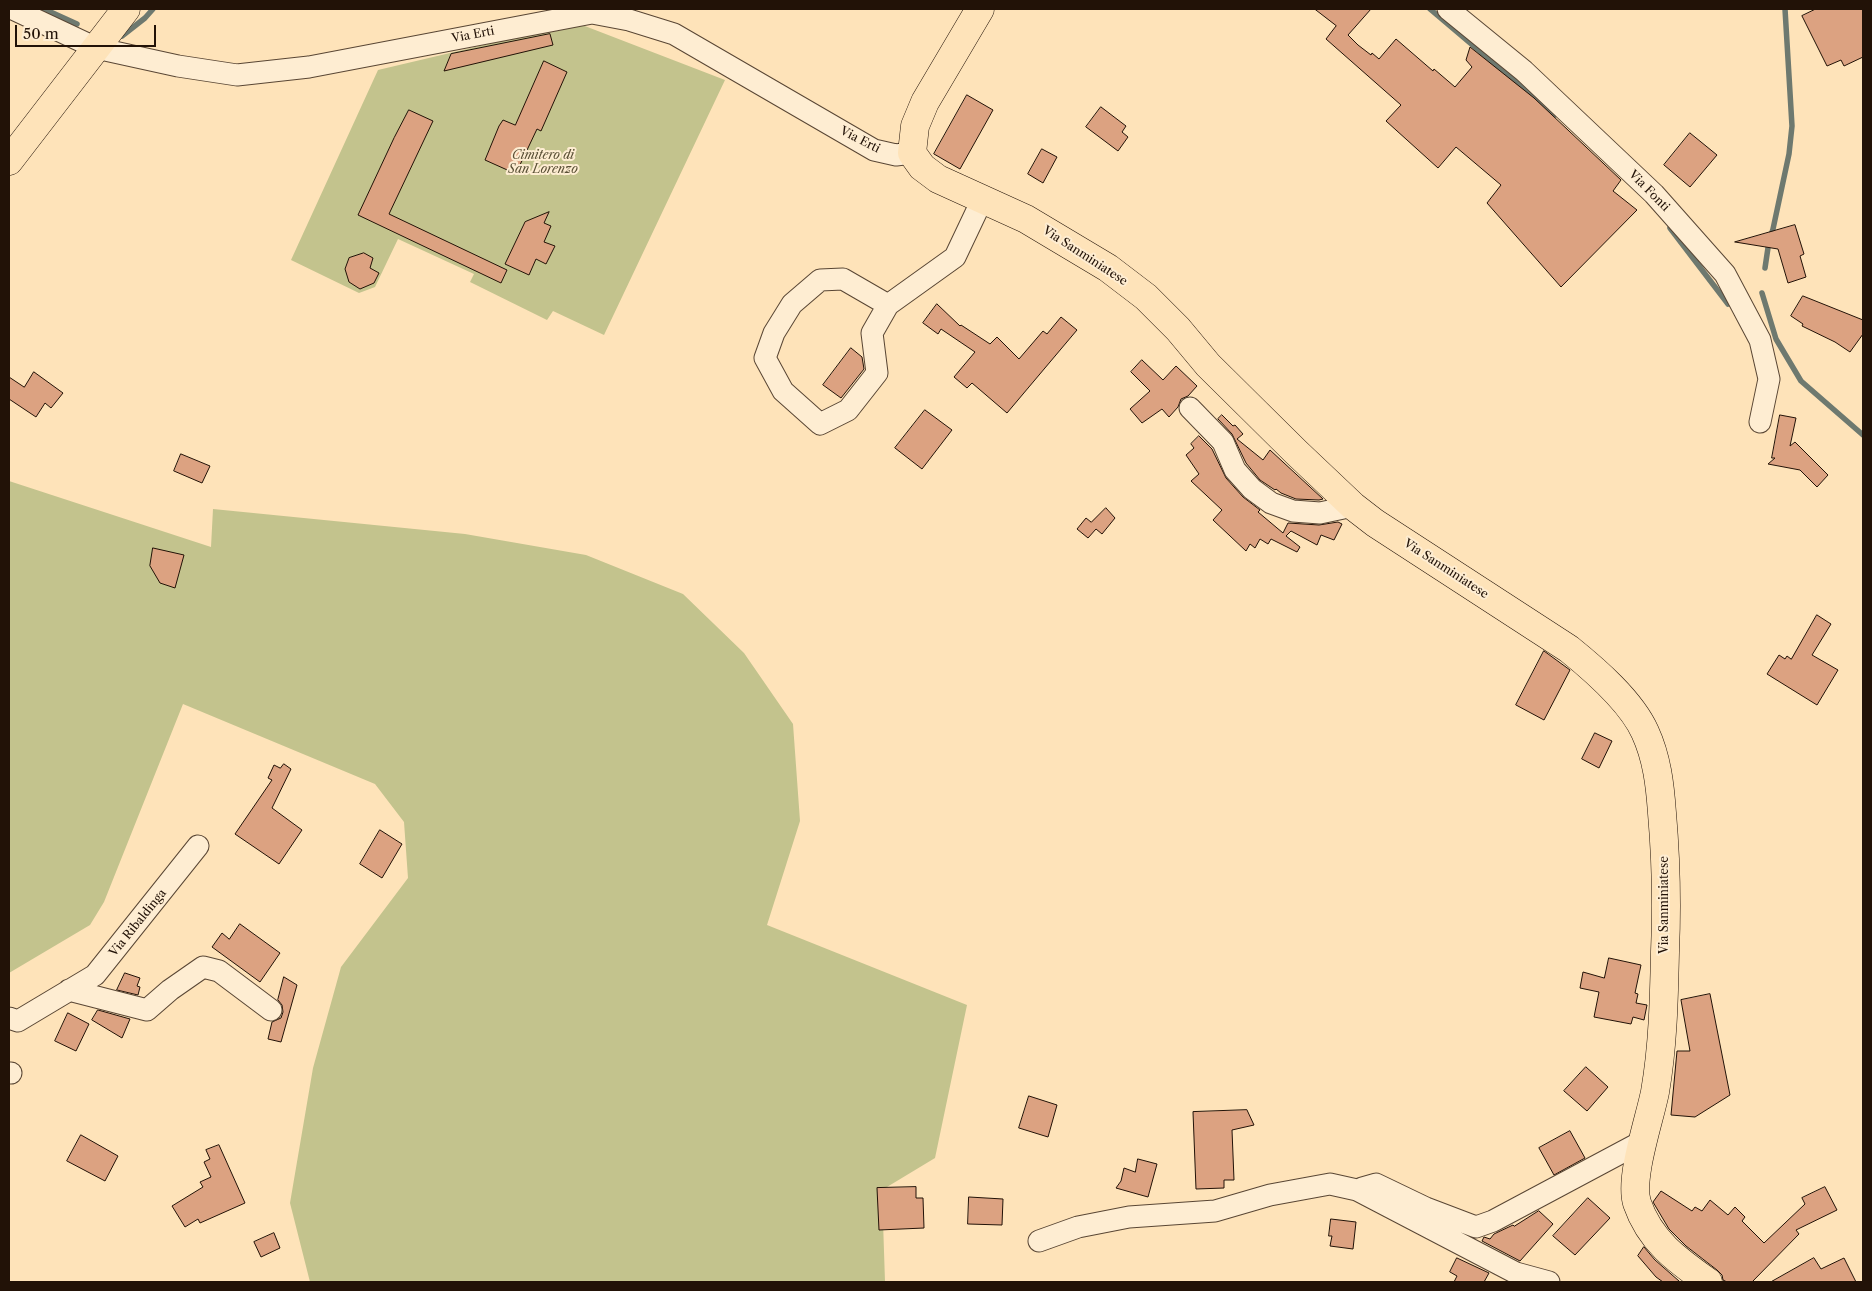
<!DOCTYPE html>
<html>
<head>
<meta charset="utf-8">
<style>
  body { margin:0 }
  #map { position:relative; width:1872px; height:1291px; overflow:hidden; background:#fee3b9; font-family:"Libre Caslon Text",serif }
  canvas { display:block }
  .frame { position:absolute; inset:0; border:10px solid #221207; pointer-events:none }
  .scale { position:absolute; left:15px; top:25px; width:141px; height:22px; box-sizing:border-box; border:2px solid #221207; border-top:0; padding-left:6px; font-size:15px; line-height:18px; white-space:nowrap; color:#221207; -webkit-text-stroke:4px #feedd2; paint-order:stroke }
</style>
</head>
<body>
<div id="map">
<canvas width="1872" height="1291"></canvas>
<div class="frame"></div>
<div class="scale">50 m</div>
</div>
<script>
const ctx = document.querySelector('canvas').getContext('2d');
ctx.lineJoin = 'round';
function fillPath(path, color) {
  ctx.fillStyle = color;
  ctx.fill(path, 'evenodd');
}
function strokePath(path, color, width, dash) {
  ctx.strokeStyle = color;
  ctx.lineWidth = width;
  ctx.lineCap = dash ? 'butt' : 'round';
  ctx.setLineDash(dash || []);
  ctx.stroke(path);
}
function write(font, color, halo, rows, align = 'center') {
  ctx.font = font + ' "Libre Caslon Text",serif';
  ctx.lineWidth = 4;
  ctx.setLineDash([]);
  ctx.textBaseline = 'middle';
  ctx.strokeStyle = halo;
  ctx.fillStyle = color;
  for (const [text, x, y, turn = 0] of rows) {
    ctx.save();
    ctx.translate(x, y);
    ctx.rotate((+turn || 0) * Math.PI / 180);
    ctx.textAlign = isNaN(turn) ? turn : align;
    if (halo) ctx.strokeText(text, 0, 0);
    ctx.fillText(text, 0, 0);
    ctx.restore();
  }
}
const green = new Path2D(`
  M577,23L725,80L604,335L553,311L547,320L470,282L474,274L398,239L375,287L359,293L291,260L378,70Z
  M9,481L211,547L213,509L465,534L586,555L683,594L744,653L793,724L800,821L767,925L967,1005L935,1158L882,1190L885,1282H310L290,1203L313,1068L341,967L408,878L404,822L375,784L183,704L104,902L90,925L9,973Z`);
const stream = new Path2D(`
  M44,9L77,24
  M1430,9L1555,115
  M122,36L145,18L153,9
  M1670,228L1728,304
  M1765,268L1769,241L1773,229L1789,154L1792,126L1785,9
  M1762,293L1776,339L1801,381L1863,435`);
const building = new Path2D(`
  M1315,9H1371L1348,35L1358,45L1371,55L1372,53L1379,59L1396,39L1433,71L1434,69L1455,87L1472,67L1466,60L1470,47L1534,98L1621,180L1613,191L1637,210L1561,287L1487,203L1501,185L1456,147L1438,168L1386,121L1401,105L1326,39L1336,26Z
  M1816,9H1863V57L1844,66L1841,60L1827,66L1802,16Z
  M550,34L553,45L444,71L451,54Z
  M544,61L567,72L541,131L537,129L519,167H517L514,173L485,160L499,126L503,120L515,125Z
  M967,95L993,110L960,169L934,154Z
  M1101,107L1126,126L1122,132L1128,137L1118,151L1086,127Z
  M409,110L433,121L389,214L507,270L501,283L358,215L394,138Z
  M1690,133L1717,155L1690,187L1664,165Z
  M1042,149L1057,157L1043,183L1028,174Z
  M549,212L544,223L551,226L544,242L555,246L546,264L536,259L529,275L505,264L525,222Z
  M1795,225L1804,254L1800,256L1806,277L1788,283L1778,249L1735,242Z
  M364,253L373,258L370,268L379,273L374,283L360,289L349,282L345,269L349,258Z
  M1803,296L1863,320V334L1850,352L1835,342L1802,326L1803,324L1791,316Z
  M937,304L960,326L961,325L990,344L997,337L1019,359L1043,331L1047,334L1061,317L1077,330L1007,413L972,383L967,388L954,377L975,352L941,329L938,334L923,323Z
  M851,348L862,357L864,369L841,398L823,385Z
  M1142,360L1163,380L1176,366L1197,386L1188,396L1181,399L1178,407L1169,417L1162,409L1142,423L1130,409L1150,391L1131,372Z
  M34,372L63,393L51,408L45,403L36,417L9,399V377L24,387Z
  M925,410L952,430L922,469L895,448Z
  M1222,415L1233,426L1235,425L1243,434L1237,439L1263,460L1270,450L1323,499L1319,500L1296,499L1281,493L1276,489L1275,490L1260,480L1246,463L1232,434L1218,419Z
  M1780,415L1796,418L1790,446L1795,442L1828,475L1817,487L1800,470L1768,464L1775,458H1772Z
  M1199,436L1212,449L1226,478L1243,497L1260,510L1258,512L1283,533L1288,523L1319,525L1338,522L1342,524L1334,540L1321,535L1317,545L1291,531L1286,536L1300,547L1297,552L1271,539L1268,544L1260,539L1255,548L1250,544L1246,551L1213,520L1222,510L1191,481L1199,474L1186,455L1194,448L1191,444Z
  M181,454L210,466L202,483L174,471Z
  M1106,508L1115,518L1102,534L1096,529L1088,538L1077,529L1086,518L1091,522Z
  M153,548L184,555L175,588L160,583L150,566Z
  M1817,615L1831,624L1812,655L1838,670L1817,705L1767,674L1779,655L1785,659L1787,656L1791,659Z
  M1544,651L1570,670L1544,720L1516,705Z
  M1595,733L1612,741L1599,768L1582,759Z
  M284,764L291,769L272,808L302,830L279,864L235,834L272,780L268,778L274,765L280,768Z
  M380,830L402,844L382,878L360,864Z
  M240,924L280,953L260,982L212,947L222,933L229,939Z
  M1609,958L1641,965L1635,993L1638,994L1636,1003L1647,1005L1644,1020L1633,1017L1631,1024L1594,1017L1599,992L1580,988L1583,972L1604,978Z
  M125,973L140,978L137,986L140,987L138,995L117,990Z
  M284,977L297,985L281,1042L268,1039L272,1022L281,1018L283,1012L282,1005L278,1000Z
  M1710,994L1730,1095L1695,1117L1671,1115L1677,1051H1690L1681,1000Z
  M98,1010L130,1019L122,1038L92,1020Z
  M68,1013L89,1024L76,1051L55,1041Z
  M1586,1067L1608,1087L1587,1111L1564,1091Z
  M1029,1096L1057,1105L1048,1137L1019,1128Z
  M1247,1110L1254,1125L1232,1130L1234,1180H1224V1188L1196,1189L1193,1112Z
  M1570,1131L1585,1158L1554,1175L1539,1148Z
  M81,1135L118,1156L105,1181L67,1161Z
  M219,1145L245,1203L200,1223L198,1219L185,1227L172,1206L203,1187L200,1182L211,1177L204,1162L210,1159L206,1150Z
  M1138,1159L1157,1164L1148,1197L1116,1188L1121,1181L1124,1168L1135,1172Z
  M916,1187V1198H923L924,1228L879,1230L877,1188Z
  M1825,1187L1837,1210L1796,1230L1799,1234L1752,1282H1727L1723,1280L1722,1275L1717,1270L1686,1246L1669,1229L1653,1202L1661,1191L1692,1211L1695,1207L1702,1211L1710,1200L1728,1215L1735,1207L1745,1217L1742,1221L1764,1243L1805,1204L1802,1198Z
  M969,1197L1003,1199L1002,1225L968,1224Z
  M1588,1198L1610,1218L1575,1255L1553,1236Z
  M1539,1211L1553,1224L1520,1261L1482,1241L1484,1237L1490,1239L1494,1234L1513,1225L1514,1226Z
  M1331,1219L1356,1222L1353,1249L1330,1246L1332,1236H1329Z
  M274,1233L280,1248L261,1257L254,1242Z
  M1644,1247L1655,1260L1679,1281L1678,1282H1663L1656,1277L1638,1256Z
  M1457,1258L1489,1273L1484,1282H1454L1457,1276L1450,1272Z
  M1814,1258L1821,1269L1844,1258L1856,1282H1771Z`);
const minor = new Path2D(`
  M13,9L96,48L178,66L237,75L309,67L592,13L629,20L674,34L874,150L896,155L912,153
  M1448,9L1524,71L1654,194L1725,274L1760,340L1769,379L1760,422
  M888,305L843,279L820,280L792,304L774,333L765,358L783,391L820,424L848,410L877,373L872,333L888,305L955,257L982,200
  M1190,408L1223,442L1235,470L1252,489L1271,503L1293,511L1320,513L1353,506
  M69,990L147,1010L170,990L203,967L219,971L271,1010
  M9,1018L18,1021L95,975L198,846
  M9,1073H11
  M1362,1188L1376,1184L1426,1208L1476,1227L1493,1221L1643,1141
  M1039,1241L1078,1227L1129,1217L1215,1211L1270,1195L1330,1184L1357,1190L1516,1273L1549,1282`);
const major = new Path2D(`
  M980,9L925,102L915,126L912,153L922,167L938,179L1026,219L1108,268L1146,297L1178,329L1208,365L1296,452L1353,506L1375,523L1569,649C1595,670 1631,701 1645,732C1657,758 1660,785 1662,813C1666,859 1667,906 1665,952C1664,999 1663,1046 1655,1092C1650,1118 1629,1178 1637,1203C1650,1241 1677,1260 1708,1282
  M9,161L126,9`);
const streetNames = [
  ["Via Erti",473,35,-11],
  ["Via Erti",860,140,27],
  ["Via Fonti",1649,191,45],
  ["Via Sanminiatese",1085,256,33],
  ["Via Sanminiatese",1446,569,33],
  ["Via Sanminiatese",1665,905,-90],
  ["Via Ribaldinga",138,923,-51]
];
const parkNames = [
  ["Cimitero di",543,156],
  ["San Lorenzo",543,170]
];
fillPath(green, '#c3c38d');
strokePath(stream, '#6e796f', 5.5);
fillPath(building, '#dca281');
strokePath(building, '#221207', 1);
strokePath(minor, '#594634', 23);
strokePath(major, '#221207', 29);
strokePath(minor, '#feedd2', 21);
strokePath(major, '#fee3b9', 28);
write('12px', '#221207', '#feedd2', streetNames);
write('italic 12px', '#5a5036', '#feedd2', parkNames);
</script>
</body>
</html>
